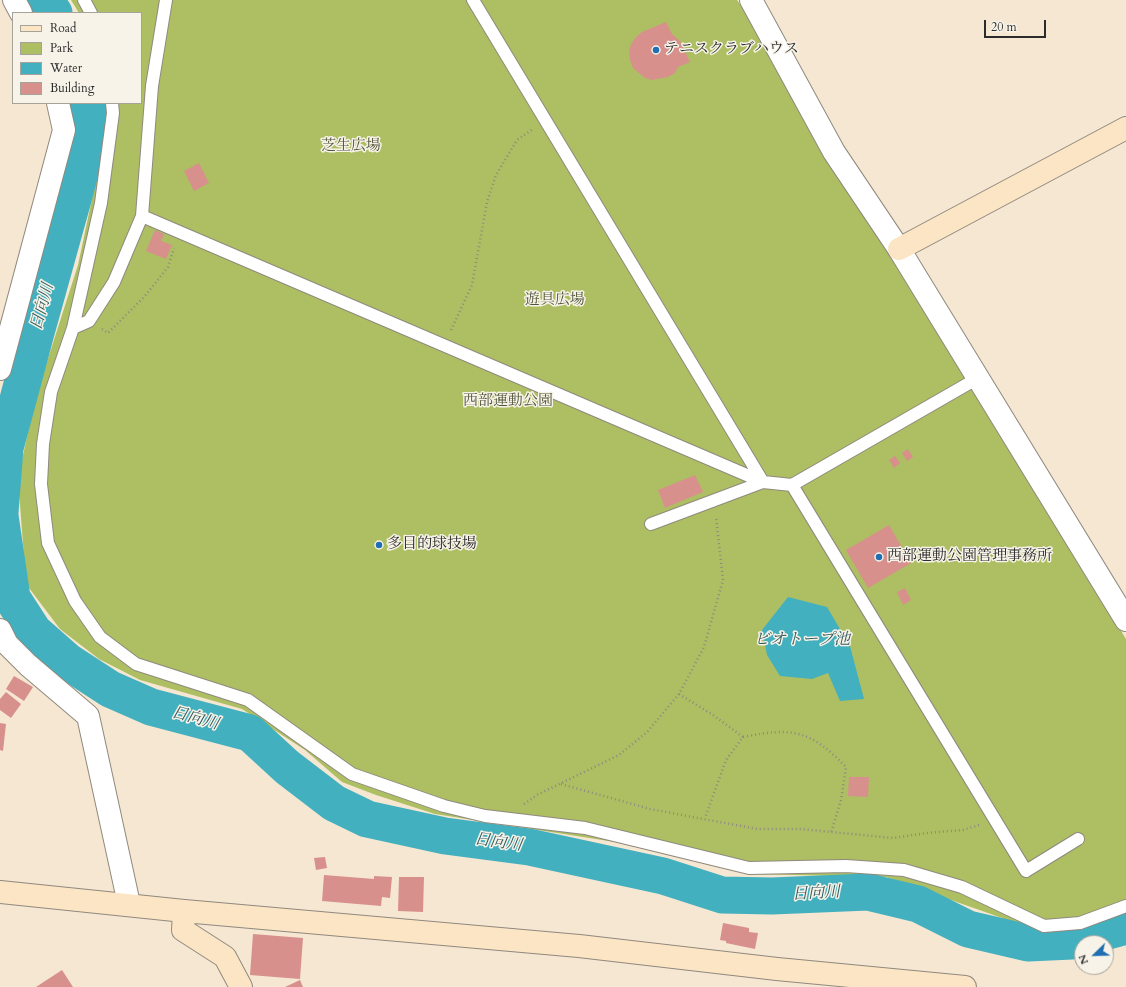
<!DOCTYPE html>
<html>
<head>
<meta charset="utf-8">
<style>
  body { margin:0 }
  #map { position:relative; width:1126px; height:987px; overflow:hidden; background:#f5e7d2; font-family:Cardo,serif }
  canvas { display:block }
  .legend { position:absolute; left:12px; top:12px; width:130px; height:92px; box-sizing:border-box; background:#f7f3e8; border:1px solid #a5a39c; margin:0; padding:5px 7px; list-style:none; font-size:12px; color:#2b2b2b }
  .legend li { display:flex; align-items:center; gap:8px; height:20px }
  .legend b { width:20px; border:1px solid #a5a39c }
  .north { position:absolute; left:1074px; top:935px; width:40px; height:40px; box-sizing:border-box; background:#f7f3e8; border:1px solid #a5a39c; border-radius:50%; rotate:247deg; font-size:11px; font-weight:700; line-height:16px; text-align:center; color:#2b2b2b }
  .north::after { content:''; display:block; margin:auto; width:14px; height:18px; background:#1f6fb2; clip-path:polygon(50% 0,100% 100%,50% 72%,0 100%) }
  .scale { position:absolute; left:984px; top:20px; width:62px; height:18px; box-sizing:border-box; border:2px solid #2b2b2b; border-top:0; padding-left:5px; font-size:12px; line-height:14px; white-space:nowrap; color:#2b2b2b; -webkit-text-stroke:3px #f7f3e8; paint-order:stroke }
</style>
</head>
<body>
<div id="map">
<canvas width="1126" height="987"></canvas>
<ul class="legend">
<li><b style="height:5px;background:#fce5c4"></b>Road</li>
<li><b style="height:11px;background:#adbf62"></b>Park</li>
<li><b style="height:11px;background:#42b0bf"></b>Water</li>
<li><b style="height:11px;background:#d8908d"></b>Building</li>
</ul>
<div class="north">N</div>
<div class="scale">20 m</div>
</div>
<script>
const ctx = document.querySelector('canvas').getContext('2d');
ctx.lineJoin = 'round';
function fillPath(path, color) {
  ctx.fillStyle = color;
  ctx.fill(path, 'evenodd');
}
function strokePath(path, color, width, dash) {
  ctx.strokeStyle = color;
  ctx.lineWidth = width;
  ctx.lineCap = dash ? 'butt' : 'round';
  ctx.setLineDash(dash || []);
  ctx.stroke(path);
}
function write(font, color, halo, rows, align = 'center') {
  ctx.font = font + ' Cardo,"Noto Serif JP",serif';
  ctx.lineWidth = 3;
  ctx.setLineDash([]);
  ctx.textBaseline = 'middle';
  ctx.strokeStyle = halo;
  ctx.fillStyle = color;
  for (const [text, x, y, turn = 0] of rows) {
    ctx.save();
    ctx.translate(x, y);
    ctx.rotate((+turn || 0) * Math.PI / 180);
    ctx.textAlign = isNaN(turn) ? turn : align;
    if (halo) ctx.strokeText(text, 0, 0);
    ctx.fillText(text, 0, 0);
    ctx.restore();
  }
}
const green = new Path2D(`
  M71,0H737L746,13L858,204L977,394L1126,639V916L1056,932L1025,930L1002,918L886,877L747,874L615,842L435,814L376,795L342,782L305,750L242,709L140,680L99,659L60,629L26,584L18,478L36,396L78,265L106,133L104,103H141V13H79Z`);
const water = new Path2D(`
  M788,597L827,607L850,646L864,699L840,701L828,673L812,679L780,676L767,655L762,630Z`);
const river = new Path2D(`
  M45,0L54,13
  M0,512L5,448L35,336L75,192L91,128L87,103
  M0,516L12,598L34,632L67,661L110,689L151,707L250,733L287,767L334,803L367,819L445,836L529,847L663,876L722,895L772,896L868,892L918,904L968,929L1028,943L1072,941L1126,926`);
const building = new Path2D(`
  M666,22L672,34L680,41L690,62L678,67L675,73L668,77L652,80L645,78L633,68L630,60L629,52L631,44L636,37L642,32Z
  M199,163L209,183L194,191L184,171Z
  M155,230L164,234L161,241L172,245L166,259L146,251Z
  M908,449L913,457L907,461L902,453Z
  M895,456L900,463L894,468L889,460Z
  M695,475L703,492L665,508L658,490Z
  M889,525L911,563L868,588L846,550Z
  M905,588L911,600L903,605L897,592Z
  M14,676L33,687L24,701L6,689Z
  M6,692L21,704L11,718L0,710V699Z
  M0,723L6,724L3,751L0,750Z
  M849,777H869L868,797L848,796Z
  M325,857L327,868L316,870L314,858Z
  M324,875L374,879V876L392,877L390,898L382,897L381,906L322,901Z
  M399,877H424L423,912L398,911Z
  M723,923L749,928V932L758,933L755,949L726,943V941L720,940Z
  M253,934L303,938L300,979L250,975Z
  M62,970L73,987H36Z
  M300,980L303,987H285Z`);
const path = new Path2D(`
  M102,329L108,333L145,296L168,267L174,248
  M451,330L472,285L487,202L496,175L517,140L533,129
  M679,694L713,715L743,737L726,760L705,818
  M743,737C793,727 810,730 846,767L841,800L831,833
  M561,784L650,809L757,829H800L893,838L927,833L963,830L979,825
  M524,804L537,795L619,755L647,732L679,694L704,647L723,580L716,517`);
const lane = new Path2D(`
  M84,0L91,13
  M166,0L152,86L142,216L763,482L792,485L978,378
  M473,0L763,482
  M142,216L114,282L89,321L73,328L51,392L43,444L41,484L48,543L75,601L100,637L136,664L248,700L352,774L444,806L485,816L585,828L749,868L846,866L904,870L962,887L1044,926L1080,923L1126,906
  M73,328L101,203L113,113L112,103
  M792,485L1026,871L1078,839
  M651,524L763,482`);
const street = new Path2D(`
  M14,0L21,13
  M751,0L834,152L899,249L1126,620
  M0,369L64,130L58,103
  M0,630L7,644L28,665L88,716L129,904`);
const secondary = new Path2D(`
  M899,249L1126,128
  M0,892L184,911L579,946L777,969L965,987
  M184,911L183,930L225,957L241,987`);
const markers = [
  [656,50,4,"#1f6fb2"],
  [379,545,4,"#1f6fb2"],
  [879,557,4,"#1f6fb2"]
];
const poiNames = [
  ["テニスクラブハウス",664,50],
  ["多目的球技場",387,545],
  ["西部運動公園管理事務所",887,557]
];
const parkNames = [
  ["芝生広場",351,147],
  ["遊具広場",555,301],
  ["西部運動公園",508,402]
];
const waterNames = [
  ["日向川",43,307,-75],
  ["ビオトープ池",802,640],
  ["日向川",195,719,15],
  ["日向川",498,843,8],
  ["日向川",816,894,-3]
];
fillPath(green, '#adbf62');
fillPath(water, '#42b0bf');
strokePath(river, '#42b0bf', 37);
fillPath(building, '#d8908d');
strokePath(lane, '#90897e', 14);
strokePath(street, '#90897e', 24);
strokePath(secondary, '#90897e', 24);
strokePath(path, '#90897e', 2.5, [1, 3]);
strokePath(lane, '#fff', 12);
strokePath(street, '#fff', 22);
strokePath(secondary, '#fce5c4', 22);
for (const [x, y, r, color] of markers) {
  const dot = new Path2D();
  dot.arc(x, y, r, 0, 2 * Math.PI);
  ctx.fillStyle = color;
  ctx.fill(dot);
  strokePath(dot, '#f7f3e8', 1.5);
}
write('15px', '#2b2b2b', '#f7f3e8', poiNames, 'left');
write('15px', '#52573c', '#f7f3e8', parkNames);
write('italic 16px', '#335a5f', '#f7f3e8', waterNames);
</script>
</body>
</html>
